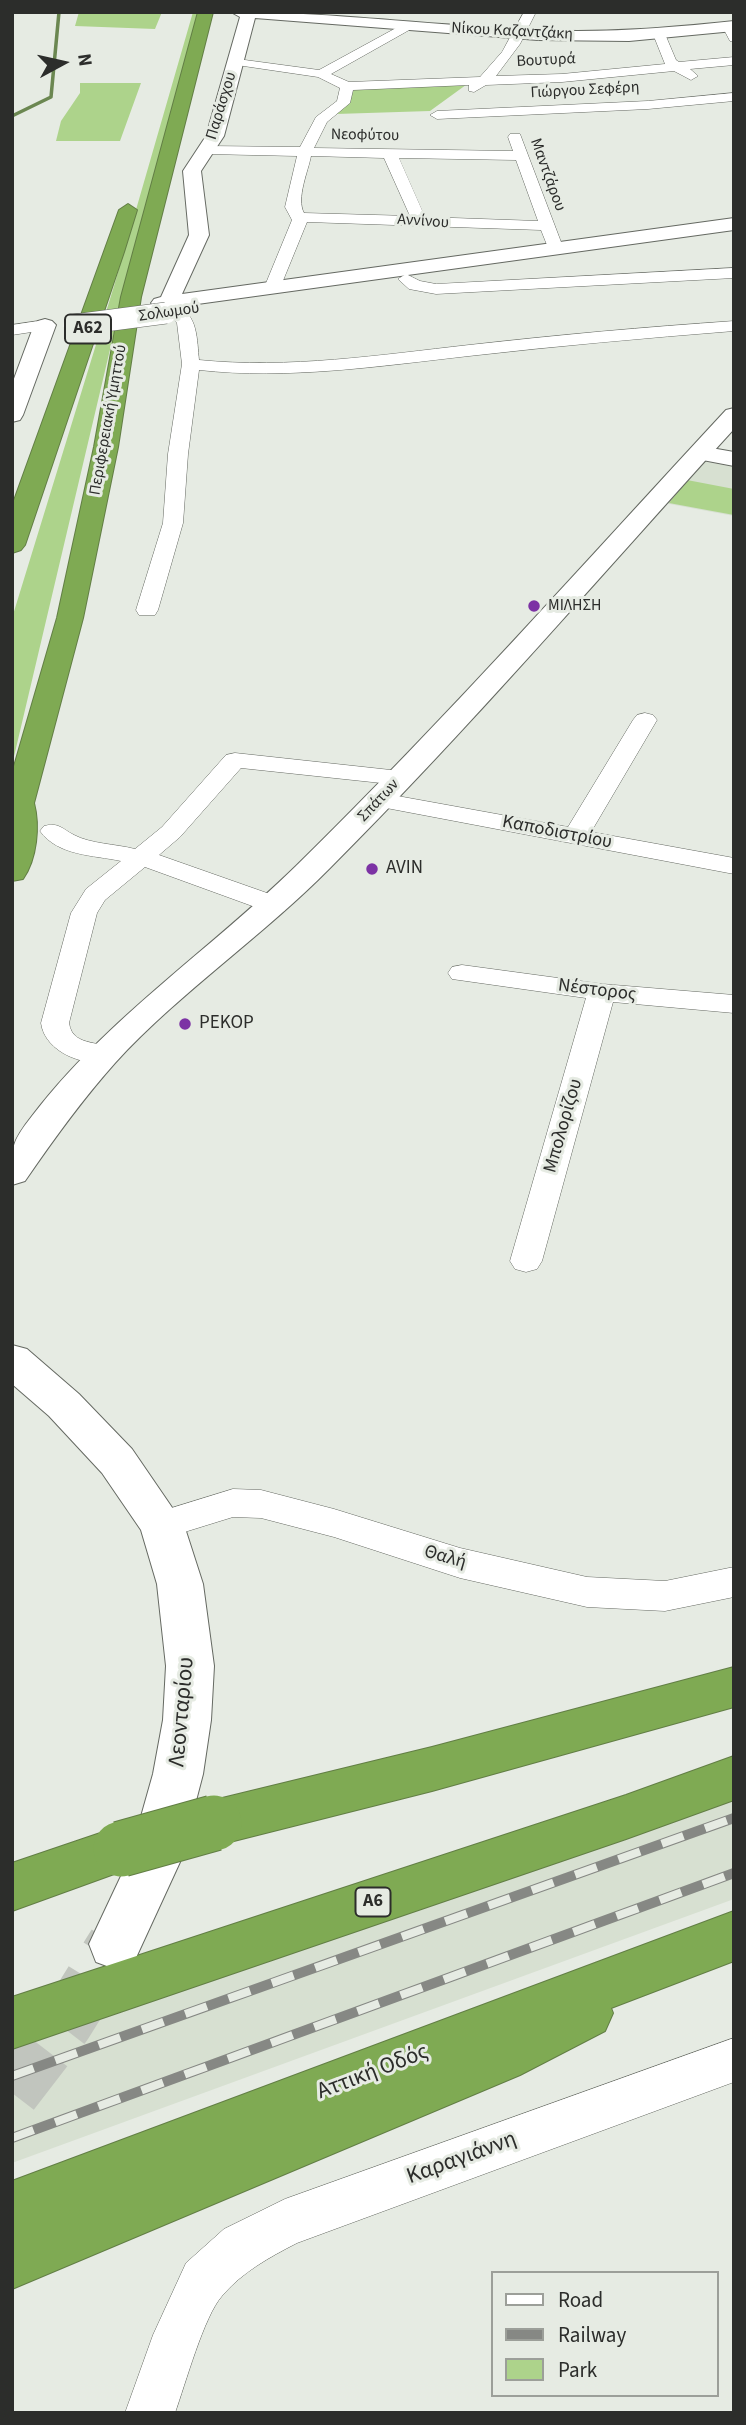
<!DOCTYPE html>
<html>
<head>
<meta charset="utf-8">
<style>
  body { margin:0 }
  #map { position:relative; width:746px; height:2425px; overflow:hidden; background:#e6ebe3; font-family:"Source Sans 3",sans-serif }
  canvas { display:block }
  .frame { position:absolute; inset:0; border:14px solid #2c2d2b; pointer-events:none }
  .legend { position:absolute; left:491px; top:2271px; width:228px; height:126px; box-sizing:border-box; background:#e6ebe3; border:2px solid #9c9f99; margin:0; padding:9px 12px; list-style:none; font-size:21px; color:#2c2d2b }
  .legend li { display:flex; align-items:center; gap:14px; height:35px }
  .legend b { width:35px; border:2px solid #9c9f99 }
  .north { position:absolute; left:28px; top:28px; width:70px; height:70px; -webkit-text-stroke:5px #e6ebe3; paint-order:stroke; rotate:82deg; font-size:19px; font-weight:700; line-height:28px; text-align:center; color:#2c2d2b }
  .north::after { content:''; display:block; margin:auto; width:24px; height:32px; background:#2c2d2b; clip-path:polygon(50% 0,100% 100%,50% 72%,0 100%) }
</style>
</head>
<body>
<div id="map">
<canvas width="746" height="2425"></canvas>
<div class="frame"></div>
<ul class="legend">
<li><b style="height:9px;background:#fff"></b>Road</li>
<li><b style="height:9px;background:#868884"></b>Railway</li>
<li><b style="height:19px;background:#add38b"></b>Park</li>
</ul>
<div class="north">N</div>
</div>
<script>
const ctx = document.querySelector('canvas').getContext('2d');
ctx.lineJoin = 'round';
function fillPath(path, color) {
  ctx.fillStyle = color;
  ctx.fill(path, 'evenodd');
}
function strokePath(path, color, width, dash) {
  ctx.strokeStyle = color;
  ctx.lineWidth = width;
  ctx.lineCap = dash ? 'butt' : 'round';
  ctx.setLineDash(dash || []);
  ctx.stroke(path);
}
function write(font, color, halo, rows, align = 'center') {
  ctx.font = font + ' "Source Sans 3",sans-serif';
  ctx.lineWidth = 6;
  ctx.setLineDash([]);
  ctx.textBaseline = 'middle';
  ctx.strokeStyle = halo;
  ctx.fillStyle = color;
  for (const [text, x, y, turn = 0] of rows) {
    ctx.save();
    ctx.translate(x, y);
    ctx.rotate((+turn || 0) * Math.PI / 180);
    ctx.textAlign = isNaN(turn) ? turn : align;
    if (halo) ctx.strokeText(text, 0, 0);
    ctx.fillText(text, 0, 0);
    ctx.restore();
  }
}
const built = new Path2D(`
  M701,461L734,467V516L664,503Z
  M734,1799V1899L12,2163V2046L321,1943Z`);
const green = new Path2D(`
  M79,12H162L155,29L75,26Z
  M193,12H198L125,286L12,765V618L114,286Z
  M470,82L430,111L336,114L357,86Z
  M80,83H141L120,141H56L61,121L80,93Z
  M687,480L734,489V515L669,503Z`);
const stream = new Path2D(`
  M12,116L51,97L59,12`);
const tertiaryTunnel = new Path2D(`
  M12,2093L65,2024L115,1944`);
const minor = new Path2D(`
  M524,12H536L520,44L496,76L562,74L665,64L653,34L659,30L665,34L676,60L679,62L734,57V65L690,69L698,76L691,80L674,71L562,82L486,85L474,92L469,91V85L353,90L350,103L327,122L314,148L513,151L508,137L510,134H520L561,242L553,247L547,245L541,230L307,222L280,288L272,293L266,292L264,288L292,220L285,207L297,156L207,154L200,150L207,146L300,147L316,117L337,101L340,88L318,77L230,64V58L319,70L407,22L413,26L411,29L331,74L349,82L480,77L502,52ZM311,156L384,158L410,216L304,213C296,198 308,172 311,156ZM399,158L516,160L538,221L425,217Z
  M728,22L734,25V42L730,41L722,26Z
  M734,93V101L648,109L437,119L430,115L437,111L648,101Z
  M734,268V278L436,294L409,289L398,279L406,274L420,281L436,284Z
  M176,307C198,312 197,341 199,360C289,369 380,355 469,345C557,335 645,327 734,321V331C645,338 557,346 469,356C380,366 288,380 199,370L188,454L183,523L158,610L155,615H139L136,610L163,523L168,454L182,364L177,323L167,312Z
  M45,320L54,325L51,329L12,335V325Z
  M645,713L653,715L657,720L591,832L734,858V874L381,807L372,805L369,800L372,795L381,793L568,827L633,720L637,715Z
  M235,753L400,771L409,773L412,778L409,783L400,785L241,768L180,837L159,855L284,899L288,905L284,911L275,913L266,911L145,867L105,900L97,913L69,1023C73,1050 105,1037 117,1055L113,1061C86,1068 45,1053 41,1023L71,913L86,889L121,861C93,855 58,856 40,831L44,826C59,822 62,829 74,835C91,844 116,844 135,849L162,827L226,755Z
  M462,965L602,984L734,995V1013L613,1002L542,1261L537,1269L526,1272L515,1269L510,1261L586,998L452,979L448,973L452,967Z
  M233,1489L261,1490L334,1509L460,1548L587,1577L665,1581L734,1567V1597L665,1611L587,1607L460,1578L334,1537L261,1518L233,1517L162,1539L149,1535L144,1525L149,1515Z
  M734,2038V2082L297,2243C270,2257 242,2272 222,2296C204,2316 185,2385 175,2413H125L153,2335L186,2263L224,2229L285,2199Z`);
const tertiary = new Path2D(`
  M231,12C334,12 435,26 538,30C604,33 668,28 734,21V31L629,41L538,40L255,18L224,136L201,171L209,235L182,294L734,218V230L183,306L186,312L183,316H169L164,309L154,307L151,303L154,299L161,297L189,235L183,171L206,136L240,17Z
  M45,319L52,321L56,325L23,415L20,420L12,422V384L34,325L38,321Z
  M700,446L734,452V466L692,458L688,453L692,448Z
  M12,1345L27,1349L79,1394L132,1449L184,1525L203,1584L214,1666L211,1720L203,1774L180,1862L134,1962L115,1969L96,1962L89,1944L129,1859L153,1774L163,1720L166,1666L157,1584L141,1530L102,1473L49,1416L12,1384Z`);
const secondary = new Path2D(`
  M734,408V429C600,576 470,728 330,868C262,937 180,992 115,1063C82,1100 53,1140 25,1181L12,1185C12,1149 9,1145 32,1116C107,1018 209,951 296,866C445,720 584,563 726,410Z`);
const motorway = new Path2D(`
  M198,12H213L141,297L118,447L83,618L34,803C40,826 37,859 23,879L12,881V773L57,618L94,447L121,297Z
  M128,204L137,210L124,252L25,545L21,550L12,553L13,503L119,210Z
  M734,1667V1707L432,1791L214,1846L196,1839L189,1823L196,1807L214,1800L432,1747Z
  M734,1756V1800L626,1839L12,2049V1997L626,1795Z
  M121,1826L139,1833L147,1849L139,1865L12,1911V1863Z
  M734,1911V1961L611,2008L613,2013L605,2031L520,2075L12,2289V2181Z`);
const rail = new Path2D(`
  M12,2076L734,1818
  M12,2138L734,1873`);
const tertiaryBridge = new Path2D(`
  M74,325L166,313`);
const motorwayBridge = new Path2D(`
  M121,1849L214,1823`);
const markers = [
  [534,606,7,"#7c32a4"],
  [372,869,7,"#7c32a4"],
  [185,1024,7,"#7c32a4"]
];
const farStreetnames = [
  ["Νίκου Καζαντζάκη",512,32,3],
  ["Βουτυρά",546,61,-3],
  ["Γιώργου Σεφέρη",585,91,-3],
  ["Παράσχου",222,106,-73],
  ["Νεοφύτου",365,136,1],
  ["Μαντζάρου",547,175,70],
  ["Αννίνου",423,222,4],
  ["Σολωμού",169,313,-8],
  ["Περιφερειακή Υμηττού",109,420,-80],
  ["Σπάτων",379,801,-47]
];
const farPoinames = [
  ["ΜΙΛΗΣΗ",548,606]
];
const shields = [
  [88,329,46],
  [373,1902,35]
];
const shieldNames = [
  ["Α62",88,329],
  ["Α6",373,1902]
];
const streetNames = [
  ["Καποδιστρίου",557,833,11],
  ["Νέστορος",597,991,7],
  ["Μπολορίζου",564,1126,-74],
  ["Θαλή",445,1558,16]
];
const poiNames = [
  ["AVIN",386,869],
  ["ΡΕΚΟΡ",199,1024]
];
const nearStreetnames = [
  ["Λεονταρίου",183,1712,-85],
  ["Αττική Οδός",373,2073,-21],
  ["Καραγιάννη",462,2159,-20]
];
fillPath(built, '#d7e0d1');
fillPath(green, '#add38b');
strokePath(stream, '#6b8751', 3.5);
strokePath(tertiaryTunnel, '#c1c5be', 55, [55, 28]);
strokePath(minor, '#656962', 1);
strokePath(tertiary, '#656962', 2);
strokePath(secondary, '#656962', 2);
strokePath(motorway, '#627e45', 2);
fillPath(minor, '#fff');
fillPath(tertiary, '#fff');
fillPath(secondary, '#fff');
fillPath(motorway, '#7faa53');
strokePath(rail, '#868884', 10);
strokePath(rail, '#e6ebe3', 8, [23]);
strokePath(tertiaryBridge, '#656962', 22, []);
strokePath(motorwayBridge, '#627e45', 57, []);
strokePath(tertiaryBridge, '#fff', 21);
strokePath(motorwayBridge, '#7faa53', 55);
for (const [x, y, r, color] of markers) {
  const dot = new Path2D();
  dot.arc(x, y, r, 0, 2 * Math.PI);
  ctx.fillStyle = color;
  ctx.fill(dot);
  strokePath(dot, '#e6ebe3', 2.5);
}
write('16px', '#2c2d2b', '#e6ebe3', farStreetnames);
write('16px', '#2c2d2b', '#e6ebe3', farPoinames, 'left');
for (const [x, y, w] of shields) {
  const box = new Path2D();
  box.roundRect(x - w / 2, y - 14.5, w, 29, 5);
  ctx.fillStyle = '#e6ebe3';
  ctx.fill(box);
  strokePath(box, '#2c2d2b', 2);
}
write('bold 18px', '#2c2d2b', null, shieldNames);
write('19px', '#2c2d2b', '#e6ebe3', streetNames);
write('19px', '#2c2d2b', '#e6ebe3', poiNames, 'left');
write('23px', '#2c2d2b', '#e6ebe3', nearStreetnames);
</script>
</body>
</html>
